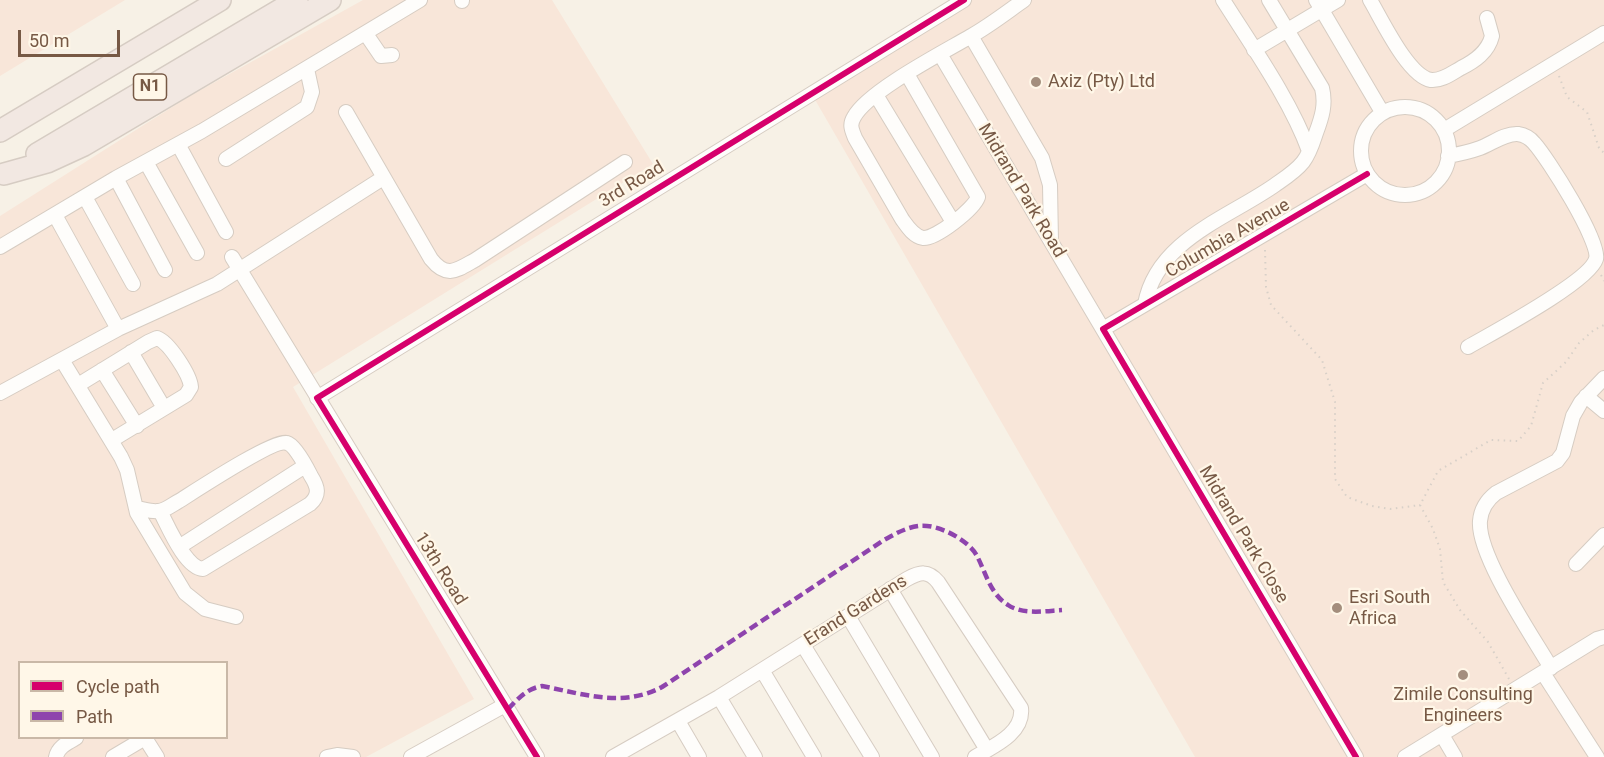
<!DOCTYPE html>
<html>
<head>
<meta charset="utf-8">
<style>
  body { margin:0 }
  #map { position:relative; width:1604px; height:757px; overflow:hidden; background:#f7f1e6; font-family:Roboto,sans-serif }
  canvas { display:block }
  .legend { position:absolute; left:18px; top:661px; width:210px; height:78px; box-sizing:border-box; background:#fff7e8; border:2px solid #c9b8a7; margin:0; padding:8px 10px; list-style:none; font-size:18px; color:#775945 }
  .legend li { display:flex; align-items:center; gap:12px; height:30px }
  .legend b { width:30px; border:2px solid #c9b8a7 }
  .scale { position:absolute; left:18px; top:30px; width:102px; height:27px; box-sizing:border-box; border:3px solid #775945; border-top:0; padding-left:8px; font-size:18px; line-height:21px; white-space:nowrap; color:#775945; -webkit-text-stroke:4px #fff7e8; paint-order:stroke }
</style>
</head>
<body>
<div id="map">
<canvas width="1604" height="757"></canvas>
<ul class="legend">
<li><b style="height:8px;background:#d6006c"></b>Cycle path</li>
<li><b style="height:8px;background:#8e44ad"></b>Path</li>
</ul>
<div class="scale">50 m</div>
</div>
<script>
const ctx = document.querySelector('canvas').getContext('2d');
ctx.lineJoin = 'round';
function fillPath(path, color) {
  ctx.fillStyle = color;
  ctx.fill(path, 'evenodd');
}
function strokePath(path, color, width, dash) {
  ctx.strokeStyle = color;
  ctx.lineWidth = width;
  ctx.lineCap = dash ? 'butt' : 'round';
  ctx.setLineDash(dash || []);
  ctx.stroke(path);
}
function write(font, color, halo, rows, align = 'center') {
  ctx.font = font + ' Roboto,sans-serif';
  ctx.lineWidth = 4.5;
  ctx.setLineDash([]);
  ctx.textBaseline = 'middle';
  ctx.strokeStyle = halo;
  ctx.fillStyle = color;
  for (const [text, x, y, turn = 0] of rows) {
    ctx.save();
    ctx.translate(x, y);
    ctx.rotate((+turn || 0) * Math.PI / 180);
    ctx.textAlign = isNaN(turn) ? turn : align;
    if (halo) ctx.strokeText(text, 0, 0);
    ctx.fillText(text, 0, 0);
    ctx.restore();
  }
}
const commercial = new Path2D(`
  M0,0H125L0,76Z
  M363,0H552L653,164L293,387L474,699L366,757H0V216L188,97ZM20,662H226V738H20Z
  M958,0H1604V757H1195L810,91Z`);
const path = new Path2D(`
  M1559,76L1567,97L1587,112L1599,148L1604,153
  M1265,250L1266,287L1271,305L1322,360L1335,402V479L1347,497L1372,506L1390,509L1420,505
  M1601,275L1604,281
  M1509,679L1488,642L1460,610L1443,582L1440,549L1433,529L1420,505L1438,471L1491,440L1518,441L1531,426L1543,383L1566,362L1579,343L1594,330L1604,325`);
const minor = new Path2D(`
  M462,0V1
  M1223,0C1252,46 1291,101 1309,151
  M1316,0L1382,112
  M1370,0C1382,20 1408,76 1431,80C1442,81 1452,73 1461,68C1475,61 1488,52 1492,36L1487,18
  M366,34L381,56L392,55
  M971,36L1042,158L1050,185L1051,241
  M1254,50L1338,0
  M940,54L1356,757
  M907,74L978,197C974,209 936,239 923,238C913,236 907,226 902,219L855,138C852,130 849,125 854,117C868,91 944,52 971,36C989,26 1007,12 1024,0
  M876,95L953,222
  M1361 151a44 44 0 1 1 88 0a44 44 0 1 1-88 0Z
  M346,112L431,259C447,279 457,270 475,260L625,162
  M1444,130L1604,33
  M178,144L226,232
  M1448,156C1459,154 1469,152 1480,148C1491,144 1505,133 1518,134C1524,135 1530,138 1534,143C1547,157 1601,242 1596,259C1589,282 1492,333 1468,347
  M226,159L307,107L312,92L307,69
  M146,162L197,253
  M116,178L165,270
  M85,197L133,284
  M55,215L118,329
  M0,247L116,178L202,131L420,0
  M232,257L537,757
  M1145,304C1157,240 1228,218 1275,185C1285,178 1296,171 1303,162C1310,153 1313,142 1316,133C1322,117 1326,104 1322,88L1269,0
  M1103,329L1367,174
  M131,352L164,408
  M62,360L121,457L127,470L137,513L185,593L205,609L236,617
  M102,370L137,426
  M78,385L148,342L157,338C169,342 190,375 191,387L186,395L112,440
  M0,393L118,329L217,284L383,178
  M1586,396L1604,411
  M317,398L964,0
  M136,508C143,509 152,512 158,511C165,511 173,504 179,501C195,491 274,439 287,443C295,445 307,468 311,476C318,487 320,495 310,504L203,569C185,568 168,526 160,511
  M179,547L305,466
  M1576,564L1604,535
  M890,589L987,750
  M848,616L932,757
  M803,645L872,757
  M1551,668C1533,637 1477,555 1480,521C1481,509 1487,500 1496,493L1557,461L1563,453L1573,416L1581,402L1604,378
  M762,670L814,757
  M1543,673L1597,757
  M719,697L755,757
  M678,721L699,757
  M1442,735L1455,757
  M145,738L157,757
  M56,757C58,747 67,743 76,738
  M113,757L145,738
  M327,757L337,755L353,757
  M411,757L505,705
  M613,757L719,697L907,579C920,572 928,570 938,582L1021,708C1024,733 994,746 975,757
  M1405,757L1597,639L1604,637`);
const highway = new Path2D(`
  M0,131L220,0
  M37,154L297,0
  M4,174L47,162L84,145L330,0`);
const quiet = new Path2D(`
  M508,709C519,698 526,689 542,686C584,694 622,708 662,687L884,540C895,534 905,528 918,526C936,523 968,539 977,556C986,573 990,594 1008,605C1023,615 1045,611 1062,610`);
const cycleway = new Path2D(`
  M537,757L317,398L964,0
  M1356,757L1103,329L1367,174`);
const markers = [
  [1036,82,6,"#a48e7d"],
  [1337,608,6,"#a48e7d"],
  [1463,675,6,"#a48e7d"]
];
const shields = [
  [150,87,33]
];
const shieldNames = [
  ["N1",150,87]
];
const poiNames = [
  ["Axiz (Pty) Ltd",1048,82],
  ["Esri South",1349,598],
  ["Africa",1349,619],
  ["Zimile Consulting",1463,695,"center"],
  ["Engineers",1463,716,"center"]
];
const streetNames = [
  ["3rd Road",632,185,-31],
  ["Midrand Park Road",1021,191,59],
  ["Columbia Avenue",1228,239,-30],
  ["Midrand Park Close",1243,535,59],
  ["13th Road",440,569,58],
  ["Erand Gardens",856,611,-32]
];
fillPath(commercial, '#f8e6d9');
strokePath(minor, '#d6ccc2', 16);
strokePath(highway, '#d6ccc3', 24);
strokePath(path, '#d8d0c8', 2, [1.5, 4.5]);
strokePath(minor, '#fefdfb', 14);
strokePath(highway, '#f2e8e2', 21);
strokePath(quiet, '#8e44ad', 4.5, [9, 4.5]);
strokePath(cycleway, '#d6006c', 6);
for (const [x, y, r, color] of markers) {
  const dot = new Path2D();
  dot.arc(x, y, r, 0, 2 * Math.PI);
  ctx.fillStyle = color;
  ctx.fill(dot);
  strokePath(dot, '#fff7e8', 2);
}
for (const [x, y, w] of shields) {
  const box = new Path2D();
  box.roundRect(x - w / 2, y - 13, w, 26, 4.5);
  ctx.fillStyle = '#fff7e8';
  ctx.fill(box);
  strokePath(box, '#775945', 1.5);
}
write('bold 16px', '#775945', null, shieldNames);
write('18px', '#775945', '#fff7e8', poiNames, 'left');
write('18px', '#775945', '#fff7e8', streetNames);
</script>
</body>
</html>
